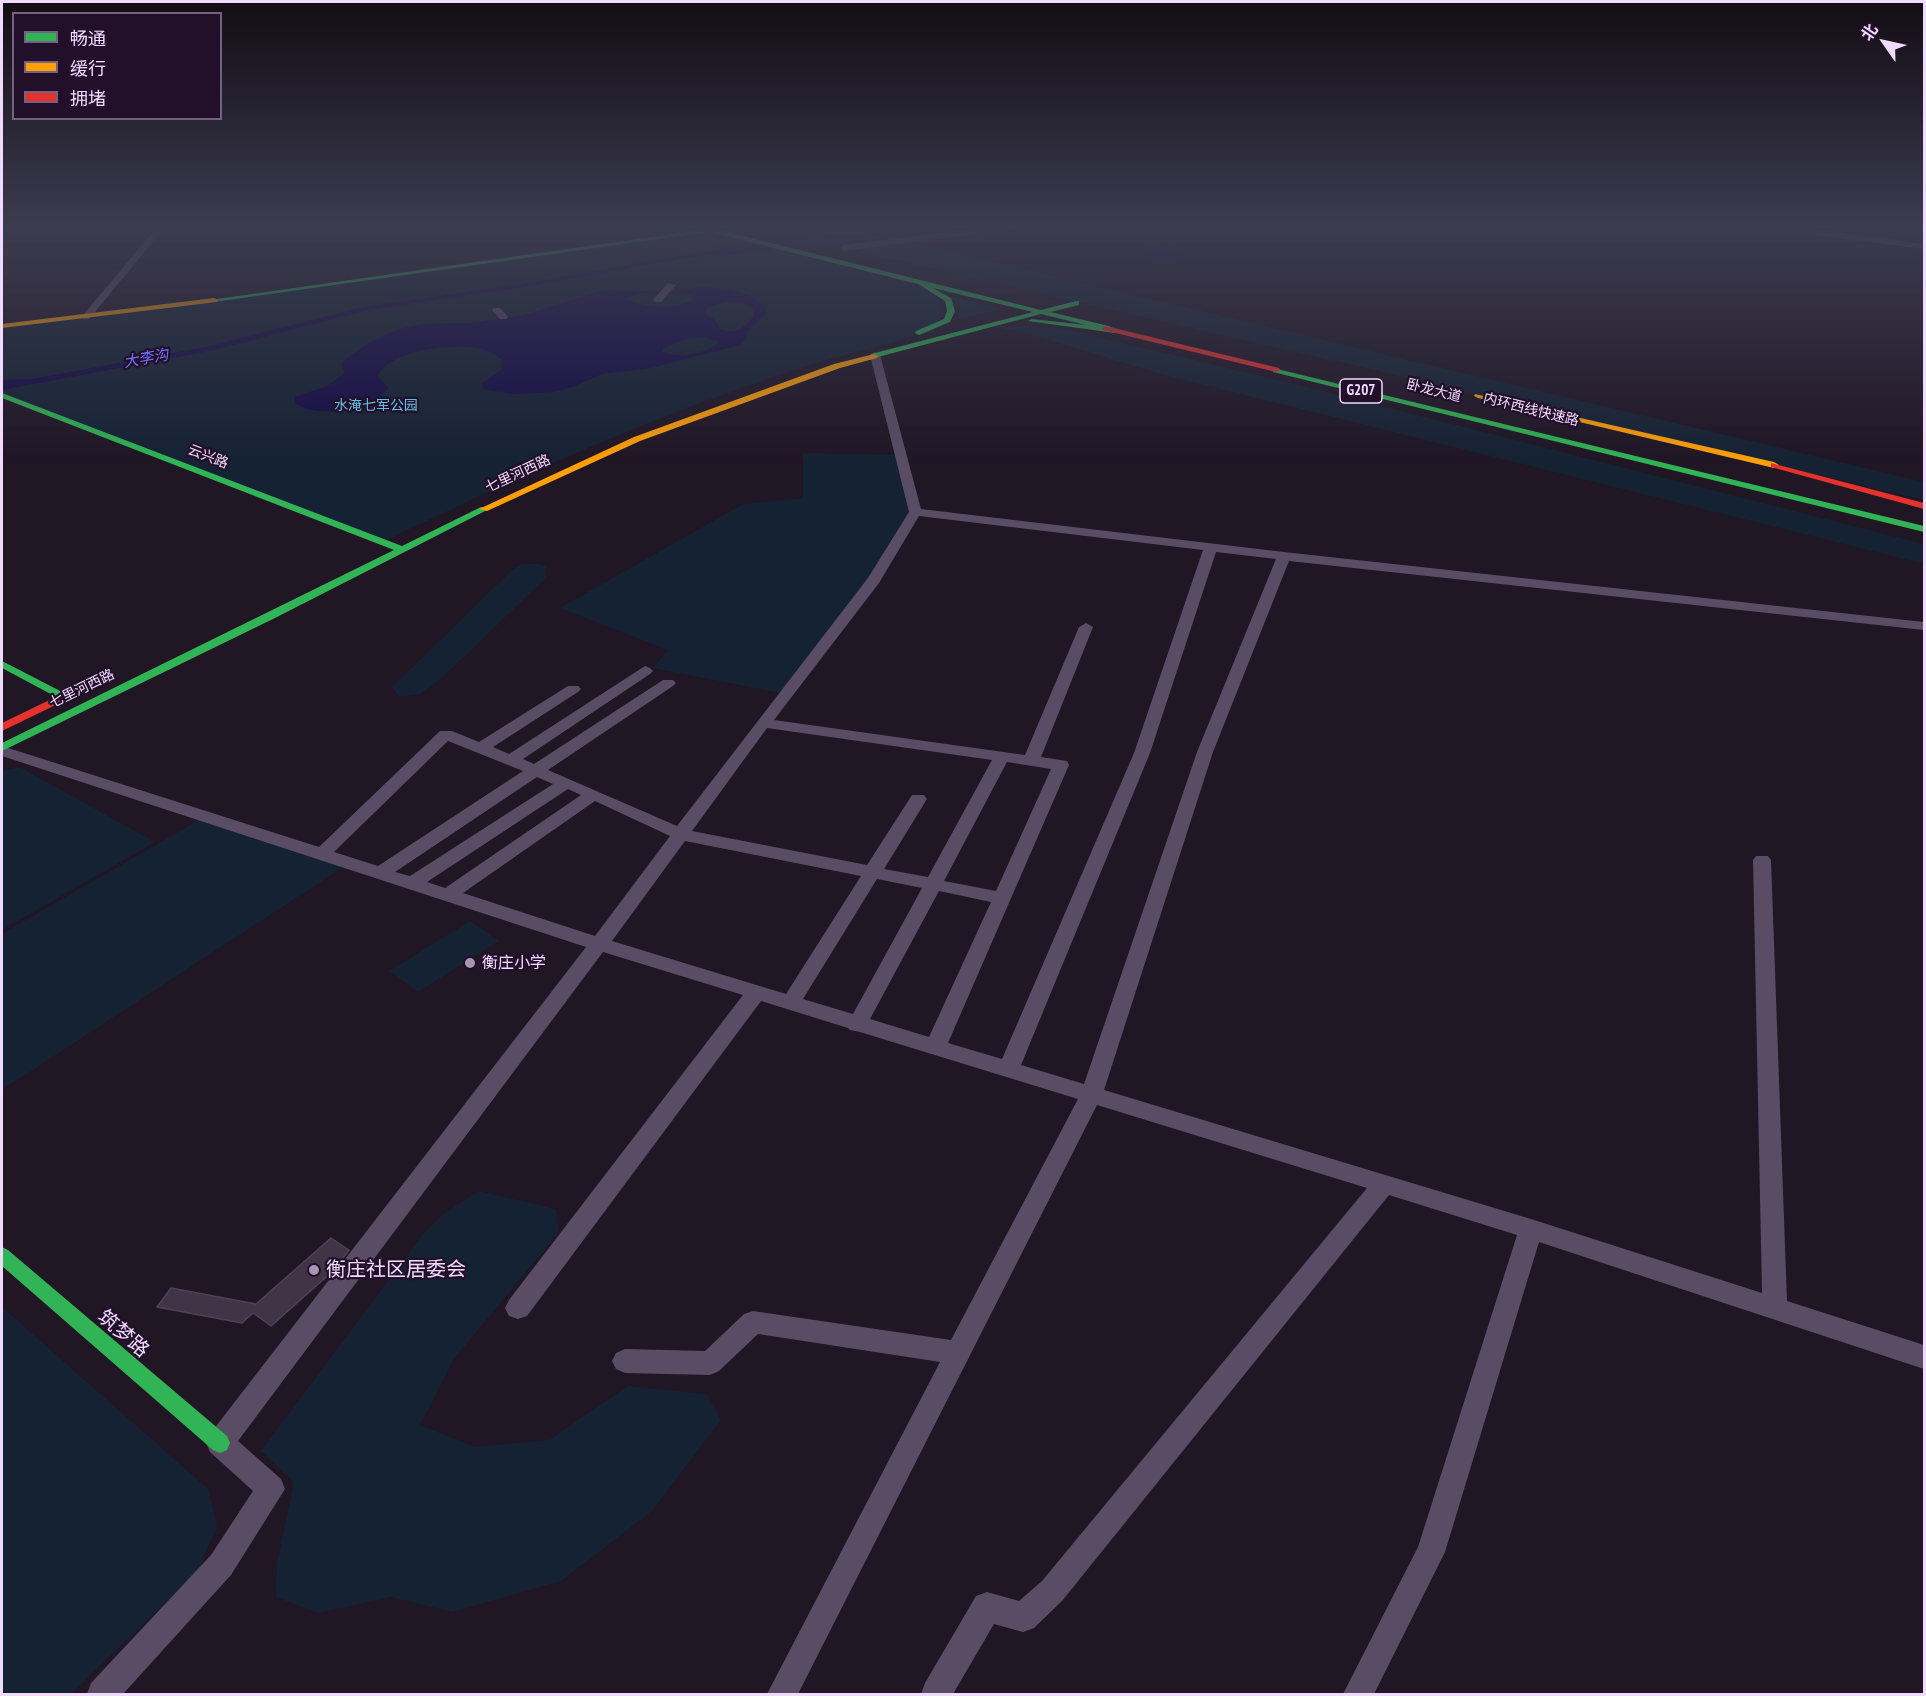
<!DOCTYPE html>
<html>
<head>
<meta charset="utf-8">
<style>
  body { margin:0 }
  #map { position:relative; width:1926px; height:1696px; overflow:hidden; background:#201624; font-family:"PT Sans Narrow","Noto Sans SC",sans-serif }
  canvas { display:block }
  .frame { position:absolute; inset:0; border:3px solid #f1daff; pointer-events:none }
  .legend { position:absolute; left:12px; top:12px; width:210px; height:108px; box-sizing:border-box; background:#22102a; border:2px solid #75617f; margin:0; padding:8px 10px; list-style:none; font-size:18px; color:#f1daff }
  .legend li { display:flex; align-items:center; gap:12px; height:30px }
  .legend b { width:30px; border:2px solid #75617f }
  .north { position:absolute; left:1854px; top:12px; width:60px; height:60px; -webkit-text-stroke:4px #22102a; paint-order:stroke; rotate:304deg; font-size:16px; font-weight:700; line-height:24px; text-align:center; color:#f1daff }
  .north::after { content:''; display:block; margin:auto; width:21px; height:27px; background:#f1daff; clip-path:polygon(50% 0,100% 100%,50% 72%,0 100%) }
</style>
</head>
<body>
<div id="map">
<canvas width="1926" height="1696"></canvas>
<div class="frame"></div>
<ul class="legend">
<li><b style="height:8px;background:#30b455"></b>畅通</li>
<li><b style="height:8px;background:#ff9f0a"></b>缓行</li>
<li><b style="height:8px;background:#e5322d"></b>拥堵</li>
</ul>
<div class="north">北</div>
</div>
<script>
const ctx = document.querySelector('canvas').getContext('2d');
ctx.lineJoin = 'round';
function fillPath(path, color) {
  ctx.fillStyle = color;
  ctx.fill(path, 'evenodd');
}
function strokePath(path, color, width, dash) {
  ctx.strokeStyle = color;
  ctx.lineWidth = width;
  ctx.lineCap = dash ? 'butt' : 'round';
  ctx.setLineDash(dash || []);
  ctx.stroke(path);
}
function write(font, color, halo, rows, align = 'center') {
  ctx.font = font + ' "PT Sans Narrow","Noto Sans SC",sans-serif';
  ctx.lineWidth = 4.5;
  ctx.setLineDash([]);
  ctx.textBaseline = 'middle';
  ctx.strokeStyle = halo;
  ctx.fillStyle = color;
  for (const [text, x, y, turn = 0] of rows) {
    ctx.save();
    ctx.translate(x, y);
    ctx.rotate((+turn || 0) * Math.PI / 180);
    ctx.textAlign = isNaN(turn) ? turn : align;
    if (halo) ctx.strokeText(text, 0, 0);
    ctx.fillText(text, 0, 0);
    ctx.restore();
  }
}
const green = new Path2D(`
  M785,226H950L865,234H827Z
  M711,230L921,283L941,301L944,314C930,338 848,353 819,362C668,409 525,473 383,542L2,395V326L102,315Z
  M901,240L1924,482V500L1366,368L843,248Z
  M953,297L1005,309L958,319L960,306Z
  M1026,326L1059,328L1295,384L1924,544V564L1157,373L1030,334L994,327Z
  M803,453L901,455L915,512L874,580L785,694L653,668L668,650L560,608L743,504L803,498Z
  M522,564H538L546,566V578L445,675L421,694L399,697L392,687L512,570Z
  M20,767L155,842L2,930V771Z
  M204,817L348,864L2,1090V934Z
  M470,921L499,941L418,992L389,971Z
  M479,1191L556,1209L559,1232L454,1359L420,1425L475,1447L549,1440L628,1386L707,1394L721,1420L652,1511L561,1581L452,1612L391,1597L318,1613L276,1597L277,1564L294,1482L261,1451L426,1230L445,1213Z
  M2,1307L208,1489L217,1527L198,1571L71,1694H2Z`);
const water = new Path2D(`
  M950,226H978L847,241L823,236L892,233Z
  M743,245L759,249L685,258L525,287L369,310L210,351L2,390V380L32,379L205,347L363,307L520,284Z
  M1169,245L1182,259L1154,260L1141,247Z
  M701,287C725,288 747,290 765,306L766,314L748,331L746,339L740,345L651,368L602,374L573,387L555,392L513,394L483,389L482,383L501,370L502,360C495,354 487,349 477,348C452,344 389,350 378,376L388,387C376,412 316,419 295,403V397L327,386L345,373L341,366L344,360L368,343L399,329L422,324L470,323L524,315L604,290L664,292ZM642,293L687,294L696,298C677,311 646,308 627,299L628,297ZM727,301L744,303L754,309V316C743,328 736,336 720,329L716,321L705,314L708,307ZM705,337L720,342C704,355 680,358 662,352L664,348L686,339Z`);
const river = new Path2D(`
  M874,232L881,236L879,239L717,256L710,252L717,248Z`);
const building = new Path2D(`
  M331,1238L349,1250L333,1271L271,1326L253,1313L242,1323L157,1307L171,1288L256,1304Z`);
const street = new Path2D(`
  M158,226H166L89,319H83V315Z
  M765,226L841,228L895,226L899,229L895,232L841,234L762,231V227Z
  M996,226H1016L1012,229L843,251L839,248L843,245Z
  M1819,230L1924,244V249L1816,235V231Z
  M668,283L676,285L661,302H655L653,300Z
  M494,308H500L508,317L506,319H500L492,310Z
  M875,352L880,355L921,509L1284,552L1924,622V630L1289,561L1213,752L1104,1090L1531,1219L1762,1293L1753,860L1756,856H1768L1771,860L1787,1301L1924,1345V1369L1539,1242L1445,1552L1374,1694H1343L1418,1547L1517,1235L1389,1195L1062,1601L1034,1628L1023,1632L994,1624L953,1694H921L925,1683L976,1596L987,1592L1019,1601L1042,1581L1367,1188L1097,1105L798,1694H767L940,1362L758,1334L719,1371L710,1375L625,1373L616,1369L612,1361L616,1353L625,1349L705,1351L744,1314L753,1311L951,1340L1078,1099L860,1032L850,1030L848,1028L761,1001L527,1316L518,1319L509,1316L505,1308L509,1300L743,995L603,952L238,1441L281,1479L285,1489L231,1575L123,1694H87L91,1683L211,1555L253,1491L210,1452L206,1443L210,1434L586,947L2,756V746L319,847L440,731H452L479,742L568,686H578L581,689L578,692L493,747L509,754L645,666L650,668L653,671L650,674L523,759L534,764L663,680H673L676,683L673,686L548,770L677,826L868,578L909,512L870,355ZM919,516L1203,550L1134,753L1002,1059L948,1043L1069,765L1067,761L1041,757L1093,627L1086,623L1079,627L1025,755L774,720L879,583ZM1216,552L1276,559L1197,752L1084,1084L1021,1065L1150,753ZM767,728L992,760L928,877L884,869L927,799L924,795H912L867,865L692,831ZM448,741L523,771L378,866L334,852ZM1007,762L1051,769L996,891L944,881ZM537,777L553,784L410,876L395,872ZM568,789L581,795L445,888L427,882ZM595,801L670,836L595,936L463,893ZM685,841L861,876L786,994L612,941ZM877,879L922,888L853,1014L803,999ZM939,891L991,902L929,1037L870,1019Z`);
const fast = new Path2D(`
  M688,226L711,228L1041,310L1076,301H1079V305L1050,312L1109,326L1119,331L1115,333L1028,321L1032,319L1086,325L1041,314L874,358L870,356L871,354L1033,312L933,288L951,298L955,311L950,322L919,335L915,333L916,331L944,319L947,311L945,301L918,284L709,232L214,302L210,300L699,230Z
  M1273,368L1924,526V532L1273,372Z
  M2,393L402,546L481,507L489,509L273,619L2,751V743L394,550L2,398Z
  M2,661L68,695L70,697L68,699H60L2,668Z
  M2,1247L8,1250L227,1436L230,1443L227,1450L220,1453L213,1450L2,1266Z`);
const slow = new Path2D(`
  M214,298L218,300L217,302L2,328V324Z
  M874,354L878,356L877,358L840,368L640,441L487,511L479,509L634,437L834,364Z
  M1475,394L1774,462L1779,465L1774,468L1478,398L1474,396Z`);
const jam = new Path2D(`
  M1106,326L1279,368L1280,370L1276,372L1103,330L1102,328Z
  M1771,463L1924,503V509L1771,467Z
  M64,693L68,695L70,697L68,699L2,731V723Z`);
const markers = [
  [470,963,6,"#a895b2"],
  [314,1270,6,"#a895b2"]
];
const farStreetnames = [
  ["卧龙大道",1434,391,14],
  ["内环西线快速路",1531,410,14],
  ["云兴路",208,457,21],
  ["七里河西路",518,474,-25],
  ["七里河西路",82,689,-26]
];
const farParknames = [
  ["水淹七军公园",376,406]
];
const farWaternames = [
  ["大李沟",146,359,-10]
];
const shields = [
  [1361,391,42]
];
const shieldNames = [
  ["G207",1361,391]
];
const poiNames = [
  ["衡庄小学",482,963]
];
const nearPoinames = [
  ["衡庄社区居委会",326,1270]
];
const nearStreetnames = [
  ["筑梦路",123,1334,41]
];
fillPath(green, '#152233');
fillPath(water, '#150b47');
fillPath(river, '#150b47');
fillPath(building, '#413446');
strokePath(building, '#514158', 1.5);
fillPath(street, '#5a4c65');
fillPath(fast, '#30b455');
fillPath(slow, '#ff9f0a');
fillPath(jam, '#e5322d');
const sky = ctx.createLinearGradient(0, 0, 0, 463);
sky.addColorStop(0, '#120c14');
sky.addColorStop(0.49, '#3c3c50');
sky.addColorStop(1, '#3c3c5000');
ctx.fillStyle = sky;
ctx.fillRect(0, 0, 1926, 463);
for (const [x, y, r, color] of markers) {
  const dot = new Path2D();
  dot.arc(x, y, r, 0, 2 * Math.PI);
  ctx.fillStyle = color;
  ctx.fill(dot);
  strokePath(dot, '#22102a', 2);
}
write('14px', '#f1daff', '#22102a', farStreetnames);
write('14px', '#62c0e2', '#22102a', farParknames);
write('italic 15px', '#7071ff', '#22102a', farWaternames);
for (const [x, y, w] of shields) {
  const box = new Path2D();
  box.roundRect(x - w / 2, y - 12, w, 24, 4.5);
  ctx.fillStyle = '#22102a';
  ctx.fill(box);
  strokePath(box, '#f1daff', 1.5);
}
write('bold 15px', '#f1daff', null, shieldNames);
write('16px', '#f1daff', '#22102a', poiNames, 'left');
write('20px', '#f1daff', '#22102a', nearPoinames, 'left');
write('20px', '#f1daff', '#22102a', nearStreetnames);
</script>
</body>
</html>
